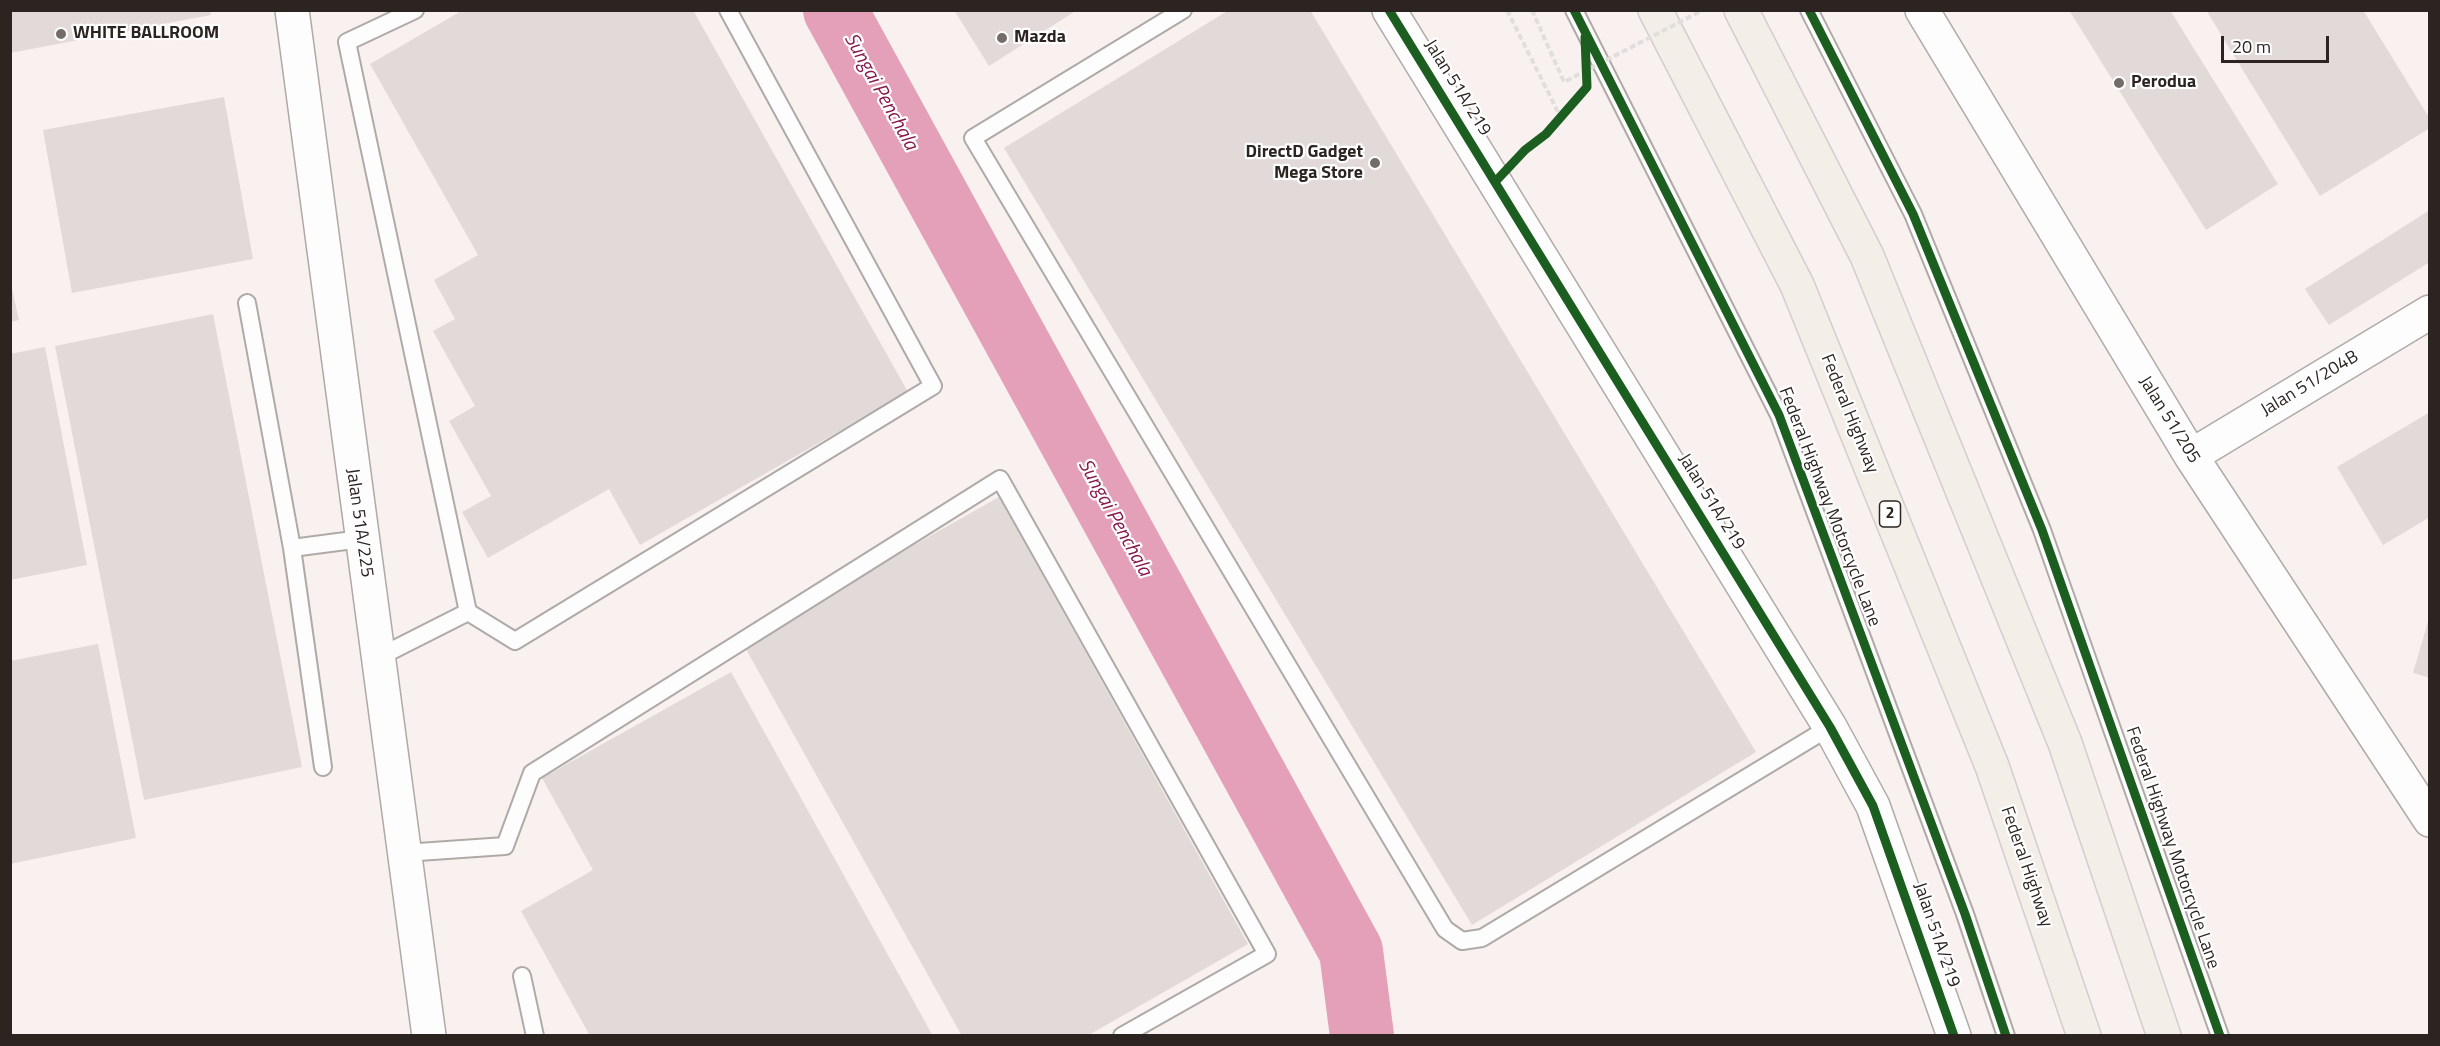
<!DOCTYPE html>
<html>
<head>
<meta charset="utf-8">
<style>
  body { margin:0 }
  #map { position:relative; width:2440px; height:1046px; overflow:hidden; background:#f8f1ef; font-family:"Titillium Web",sans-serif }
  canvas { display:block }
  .frame { position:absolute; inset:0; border:12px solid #2c2421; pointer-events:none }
  .scale { position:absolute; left:2221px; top:36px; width:108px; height:27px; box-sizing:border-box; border:3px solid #2c2421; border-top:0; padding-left:8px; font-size:18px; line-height:21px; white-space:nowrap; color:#2c2421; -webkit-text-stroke:4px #fff; paint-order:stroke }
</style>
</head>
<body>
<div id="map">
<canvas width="2440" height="1046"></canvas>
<div class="frame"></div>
<div class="scale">20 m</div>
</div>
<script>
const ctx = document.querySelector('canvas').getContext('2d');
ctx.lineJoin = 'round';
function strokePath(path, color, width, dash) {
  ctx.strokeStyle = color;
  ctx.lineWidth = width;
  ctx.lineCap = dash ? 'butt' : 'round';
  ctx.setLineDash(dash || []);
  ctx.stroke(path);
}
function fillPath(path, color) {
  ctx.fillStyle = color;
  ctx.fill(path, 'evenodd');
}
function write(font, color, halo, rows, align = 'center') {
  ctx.font = font + ' "Titillium Web",sans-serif';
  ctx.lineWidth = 4.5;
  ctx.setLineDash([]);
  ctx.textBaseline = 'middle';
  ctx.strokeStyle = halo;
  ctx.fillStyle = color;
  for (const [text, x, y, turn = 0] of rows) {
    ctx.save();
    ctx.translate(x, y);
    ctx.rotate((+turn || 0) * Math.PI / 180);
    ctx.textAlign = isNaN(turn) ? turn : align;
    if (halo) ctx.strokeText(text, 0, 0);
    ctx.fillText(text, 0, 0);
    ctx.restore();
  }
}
const river = new Path2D(`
  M835,10L1351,951L1362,1036`);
const building = new Path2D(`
  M10,10H210L211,15L10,53Z
  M463,10H693L908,392L640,545L609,489L488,558L462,512L491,496L449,421L475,406L433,331L455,319L434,280L478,255L370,64Z
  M954,10H1077L989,66Z
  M1229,10H1310L1756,752L1472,925L1004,148Z
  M2069,10H2170L2278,184L2206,230Z
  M2206,10H2363L2430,119V128L2320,196Z
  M224,97L253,259L72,293L43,130Z
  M2430,210V262L2329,325L2305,289Z
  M10,280L19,320L10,322Z
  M213,314L302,767L144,800L55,346Z
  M45,347L87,565L10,580V354Z
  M2430,412V517L2383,545L2337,467Z
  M999,497L1248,944L1087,1036H962L742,642Z
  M2429,618H2430V678L2413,673Z
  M98,644L136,838L10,864V661Z
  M731,672L933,1036H590L521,911L593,870L542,778Z`);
const path = new Path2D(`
  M1507,10L1560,116`);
const service = new Path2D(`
  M415,10L347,42L468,612L515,641L933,386L728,10
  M1183,10L973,138L1445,929L1462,941L1482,938L1830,727
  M1574,10L1779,415L1965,914L2006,1036
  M1809,10L1913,214L2042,530L2220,1036
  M247,303L292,548L323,767
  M292,548L361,539
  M377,658L468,612
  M404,853L505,846L532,773L1000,479L1267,954L1122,1036
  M522,976L535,1036`);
const minor = new Path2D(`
  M1389,10L1830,727L1873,806L1954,1036
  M1922,10L2191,456L2430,820
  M2191,456L2430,312`);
const tertiary = new Path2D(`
  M292,10L429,1036`);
const trunk = new Path2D(`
  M1655,10L1797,285L1992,766L2084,1036
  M1741,10L1867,256L2065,743L2164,1036`);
const pathBridge = new Path2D(`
  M1532,10L1564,82L1703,10`);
const cycleway = new Path2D(`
  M1389,10L1830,727L1873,806L1954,1036
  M1574,10L1779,415L1965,914L2006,1036
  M1809,10L1913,214L2042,530L2220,1036
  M1495,182L1525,150L1546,134L1587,87L1585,37`);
const markers = [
  [61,34,6,"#736c69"],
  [1002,38,6,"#736c69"],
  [2119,83,6,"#736c69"],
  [1375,163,6,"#736c69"]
];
const shields = [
  [1890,514,21]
];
const shieldNames = [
  ["2",1890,514]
];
const poiNames = [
  ["WHITE BALLROOM",73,34],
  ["Mazda",1014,38],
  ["Perodua",2131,83],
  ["DirectD Gadget",1363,153,"right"],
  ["Mega Store",1363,174,"right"]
];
const streetNames = [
  ["Jalan 51A/219",1457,88,58],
  ["Jalan 51/204B",2310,384,-31],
  ["Federal Highway",1849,414,68],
  ["Jalan 51/205",2169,420,58],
  ["Jalan 51A/219",1711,502,58],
  ["Federal Highway Motorcycle Lane",1829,507,69],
  ["Jalan 51A/225",359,523,82],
  ["Federal Highway Motorcycle Lane",2172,848,71],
  ["Federal Highway",2026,867,71],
  ["Jalan 51A/219",1936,935,71]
];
const waterNames = [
  ["Sungai Penchala",880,92,61],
  ["Sungai Penchala",1114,518,61]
];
strokePath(river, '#e4a0b9', 64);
fillPath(building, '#e1dad9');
strokePath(service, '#b0aaa7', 20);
strokePath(minor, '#b0aaa7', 36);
strokePath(tertiary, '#b0aaa7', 36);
strokePath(trunk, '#d2cecd', 36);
strokePath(path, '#e1dede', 4, [6, 3]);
strokePath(service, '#fefdfd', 16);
strokePath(minor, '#fefdfd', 33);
strokePath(tertiary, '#fefdfd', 33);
strokePath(trunk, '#f4eee8', 33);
strokePath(pathBridge, '#e1dede', 4, [6, 3]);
strokePath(cycleway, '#1b5e20', 9);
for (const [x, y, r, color] of markers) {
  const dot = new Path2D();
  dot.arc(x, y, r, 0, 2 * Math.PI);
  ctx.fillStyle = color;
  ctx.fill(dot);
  strokePath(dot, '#fff', 2);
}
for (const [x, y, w] of shields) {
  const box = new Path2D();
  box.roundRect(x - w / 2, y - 13, w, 26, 4.5);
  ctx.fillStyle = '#fff';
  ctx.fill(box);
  strokePath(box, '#2c2421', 1.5);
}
write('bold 16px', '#2c2421', null, shieldNames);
write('bold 18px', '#2c2421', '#fff', poiNames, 'left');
write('18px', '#2c2421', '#fff', streetNames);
write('italic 20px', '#87174f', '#fff', waterNames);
</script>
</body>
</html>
